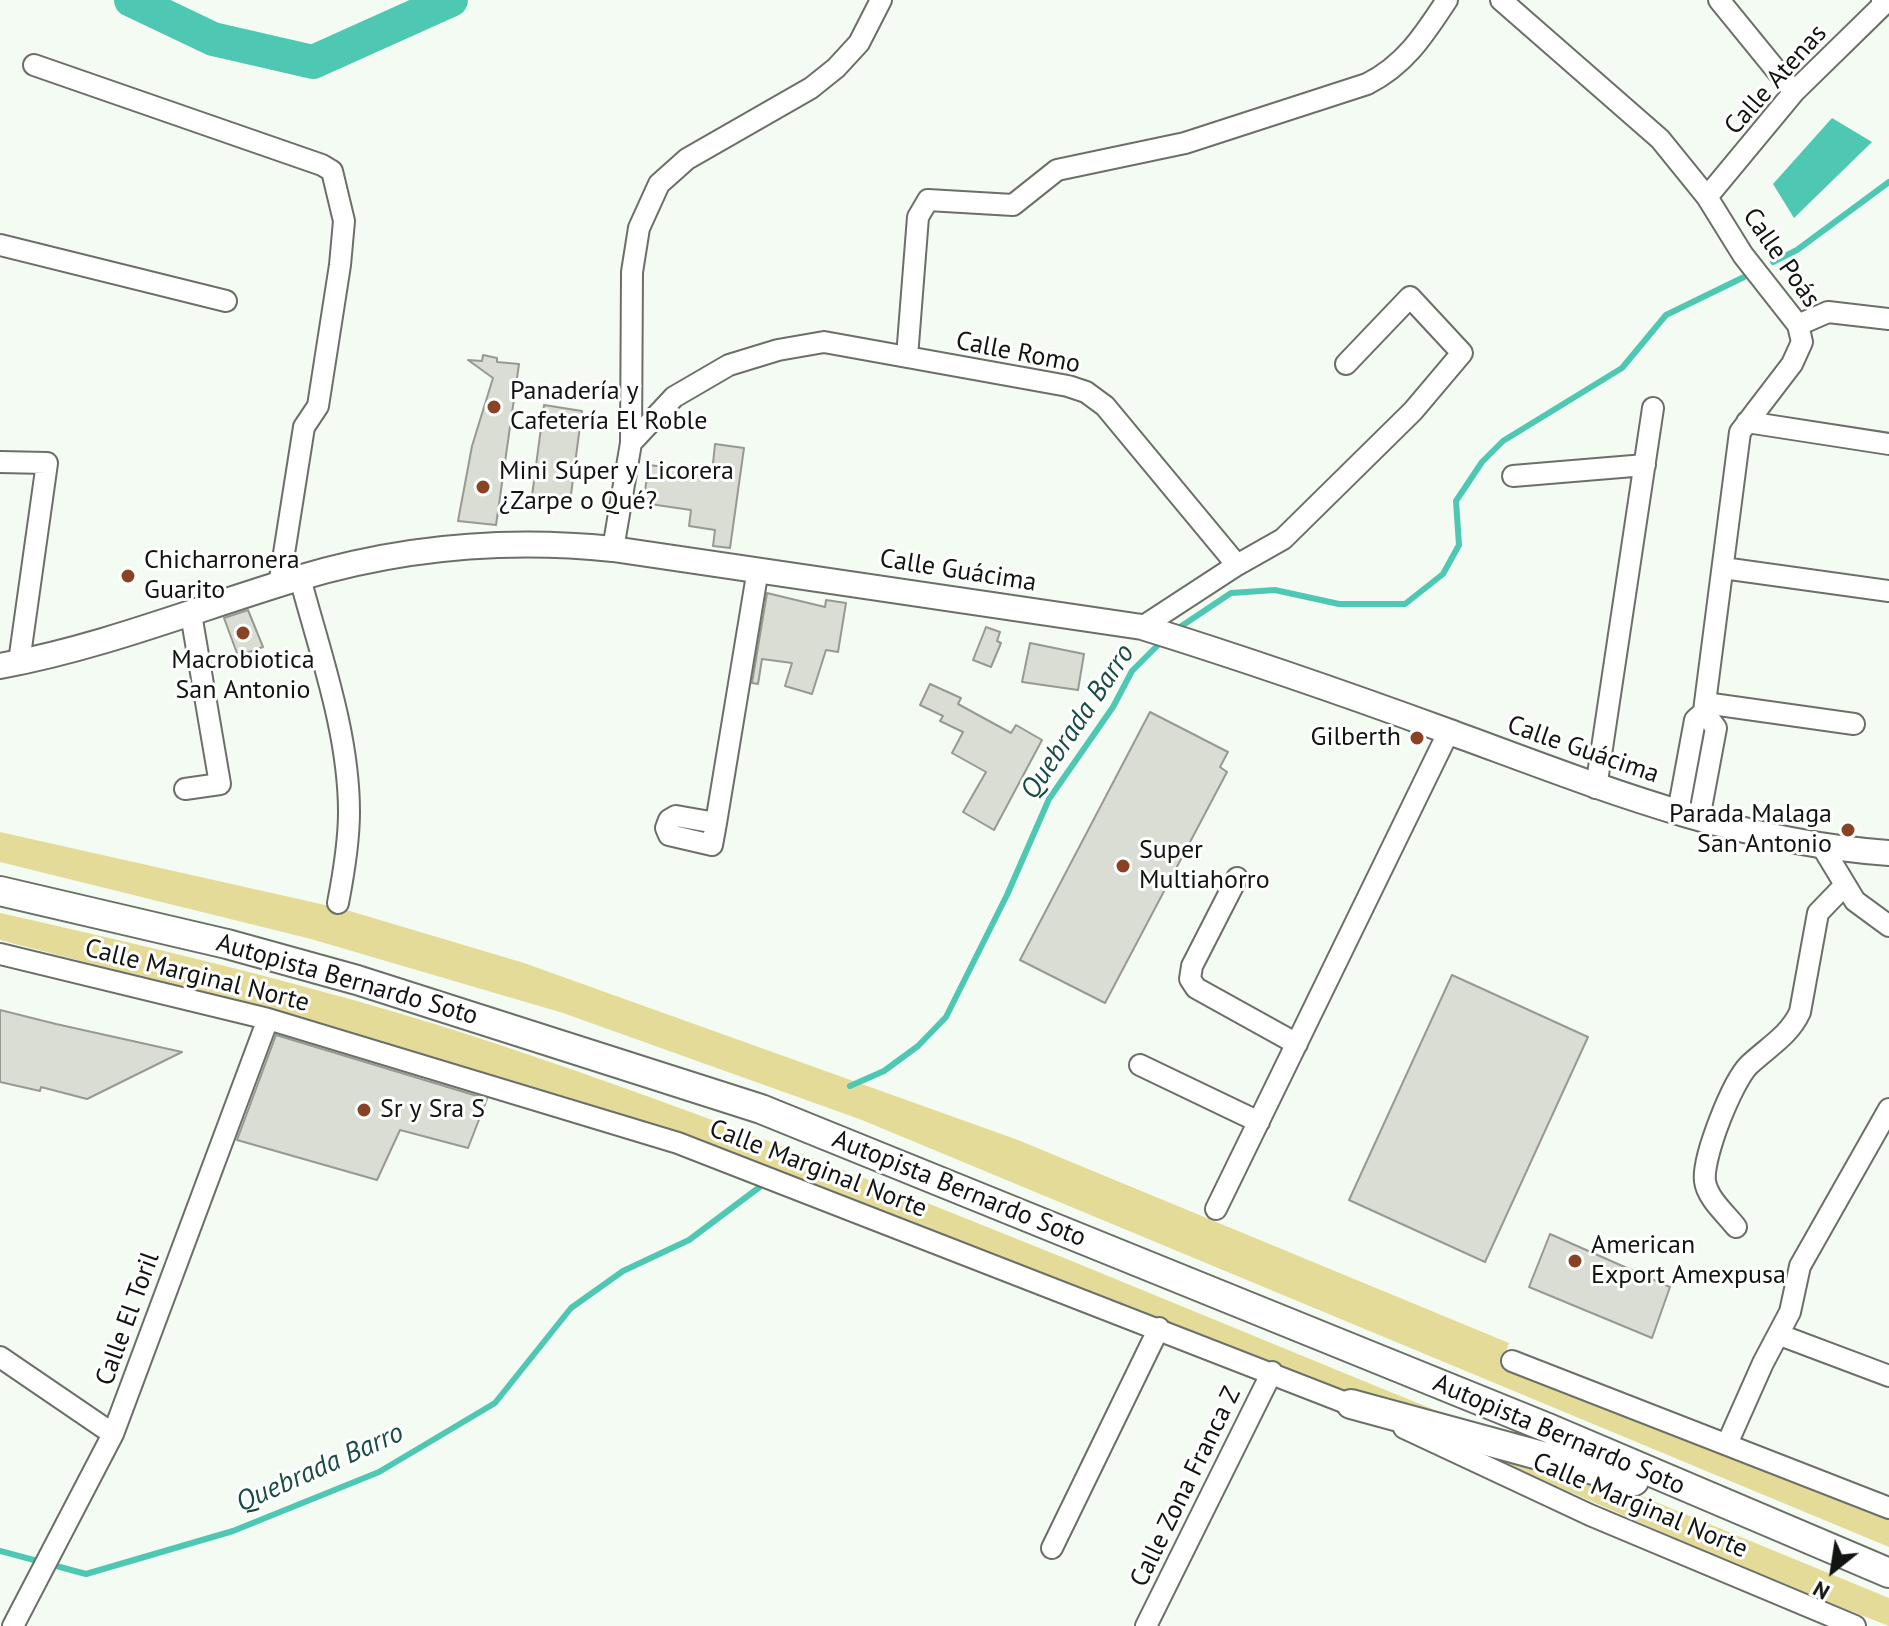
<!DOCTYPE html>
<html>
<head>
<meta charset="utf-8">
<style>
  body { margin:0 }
  #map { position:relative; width:1889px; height:1626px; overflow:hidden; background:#f4fbf2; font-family:"PT Sans",sans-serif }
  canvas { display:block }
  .north { position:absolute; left:1793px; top:1530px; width:80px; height:80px; -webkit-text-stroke:6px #fff; paint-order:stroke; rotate:210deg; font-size:22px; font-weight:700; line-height:32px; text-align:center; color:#111411 }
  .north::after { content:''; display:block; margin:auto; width:28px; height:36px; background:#111411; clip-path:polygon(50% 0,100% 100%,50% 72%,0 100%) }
</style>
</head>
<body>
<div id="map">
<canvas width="1889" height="1626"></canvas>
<div class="north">N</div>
</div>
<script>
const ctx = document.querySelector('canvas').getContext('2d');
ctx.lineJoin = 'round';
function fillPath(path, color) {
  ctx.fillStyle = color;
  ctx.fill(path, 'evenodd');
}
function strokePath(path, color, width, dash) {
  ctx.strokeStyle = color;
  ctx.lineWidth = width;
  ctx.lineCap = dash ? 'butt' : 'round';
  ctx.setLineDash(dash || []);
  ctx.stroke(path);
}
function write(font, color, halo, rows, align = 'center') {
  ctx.font = font + ' "PT Sans",sans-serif';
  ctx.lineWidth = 6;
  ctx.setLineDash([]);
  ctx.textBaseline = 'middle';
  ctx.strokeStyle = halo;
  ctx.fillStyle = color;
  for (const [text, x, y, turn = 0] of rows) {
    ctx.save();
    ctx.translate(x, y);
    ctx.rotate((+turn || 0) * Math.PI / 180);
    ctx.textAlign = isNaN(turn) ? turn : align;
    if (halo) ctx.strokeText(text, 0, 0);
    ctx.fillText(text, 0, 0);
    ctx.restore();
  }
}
const green = new Path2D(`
  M0,832L343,909L524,963L1018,1140L1509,1343L1502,1363L1889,1517V1547L862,1120L563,1013L311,939L0,862Z
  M0,913C173,952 347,993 515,1050C847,1162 1169,1303 1494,1434L1353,1398L947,1236L689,1140L492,1076L267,1009L0,940Z
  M1478,1452L1629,1491L1889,1598V1626L1781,1584Z`);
const water = new Path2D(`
  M1832,118L1872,142L1794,218L1773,184Z`);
const stream = new Path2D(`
  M1773,262L1797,250L1889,182
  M1174,631L1231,593L1275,590L1339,604H1405L1443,574L1459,545L1456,501L1482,462L1503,441L1622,368L1666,315L1744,277
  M850,1086L884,1071L918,1046L946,1017L1007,895L1049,799L1113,707L1132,671L1162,641
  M0,1551L86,1574L233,1531L379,1472L495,1403L571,1308L623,1271L689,1240L765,1183`);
const river = new Path2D(`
  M131,0L213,39L313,62L451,0`);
const building = new Path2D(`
  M483,355L497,358V362L519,364L496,525L458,521L472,446L493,378L468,360L482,361Z
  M544,405L582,411L570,502L532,496Z
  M715,444L744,448L730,548L713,546L715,530L689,526L691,510L643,503L649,465L712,473Z
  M767,593L825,607L826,600L846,603L838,652L826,650L812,694L785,686L792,663L762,659L758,684L752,683Z
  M248,610L263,647L238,656L224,618Z
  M986,627L1000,632L997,641L1001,643L991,667L973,660Z
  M1030,643L1084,654L1078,690L1022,682Z
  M930,684L961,698L958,704L1011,733L1016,725L1042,740L994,830L963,812L986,772L952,753L963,732L940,721L943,716L920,705Z
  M1150,712L1228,752L1220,767L1227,772L1105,1003L1020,960Z
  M1452,975L1588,1037L1485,1262L1349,1200Z
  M0,1010L56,1024L182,1052L87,1099L41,1087L40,1091L0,1082Z
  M276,1035L487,1099L468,1148L400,1130L377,1180L237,1140Z
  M1550,1234L1670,1287L1652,1338L1529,1287Z`);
const minor = new Path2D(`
  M1501,0L1660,139L1707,197L1743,255L1798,325L1802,342L1792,364L1740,432L1705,703L1704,712L1695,720L1678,812
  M1719,0L1794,92
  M34,65L322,165L332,171L344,221L340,265L318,406L304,427L279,585
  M1707,197L1794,92L1883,5L1882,0
  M0,245L226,301
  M1798,325L1828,312L1889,319
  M907,357L918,217L928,200L1013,205L1057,170L1185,143L1367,84C1405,65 1424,35 1447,0
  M1747,422L1889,444
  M631,443L674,397L729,365L778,350L824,342L1068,386L1086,392L1105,406L1237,565L1142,627
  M0,462L47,463L19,662
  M1513,476L1645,465
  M613,549L631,443L632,272L639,228L659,184L687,159L811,88L836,68L859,43L881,0
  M1237,565L1283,539L1413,411L1462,353L1410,297L1346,364
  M1723,568L1889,591
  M300,578C320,653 349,733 349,812C349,843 344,872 338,903
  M1705,703L1854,724
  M1596,788L1653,408
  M185,789L220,784L191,614
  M1699,819L1716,728L1704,712
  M716,823L676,816L669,820L666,828L669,835L712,845L716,823L758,569
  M1823,848L1855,901L1889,926
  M1237,878L1192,966L1190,979L1196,988L1297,1044
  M0,954L268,1019L678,1143L1364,1410
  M1140,1065L1259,1122
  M1216,1209L1449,731
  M1736,1227C1726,1214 1707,1198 1705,1181C1702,1158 1732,1082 1749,1065C1768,1047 1789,1036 1800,1012L1818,913L1844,886
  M1780,1335L1889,1376
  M0,1357L113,1434
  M1512,1361L1889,1508
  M1404,1428L1590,1515L1855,1626
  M1727,1444L1763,1363L1790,1312L1800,1266L1889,1109
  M1052,1548L1159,1328
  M13,1626L113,1434L268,1019
  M1146,1626L1272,1372`);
const major = new Path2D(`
  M0,666C103,647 199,608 299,578C402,547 507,538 613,549L1142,627C1245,659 1346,694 1447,731C1592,784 1732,842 1889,853`);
const highway = new Path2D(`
  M0,891L227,944L357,980L761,1109L1548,1428L1889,1573
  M1351,1404L1634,1481`);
const markers = [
  [494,407,8,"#8a4224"],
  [483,487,8,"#8a4224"],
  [128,576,8,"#8a4224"],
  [243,633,8,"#8a4224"],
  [1417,738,8,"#8a4224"],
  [1848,830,8,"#8a4224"],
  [1123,866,8,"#8a4224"],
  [364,1110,8,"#8a4224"],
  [1575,1261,8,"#8a4224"]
];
const streetNames = [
  ["Calle Atenas",1776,80,-48],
  ["Calle Poás",1781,258,55],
  ["Calle Romo",1018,353,11],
  ["Calle Guácima",958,571,9],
  ["Calle Guácima",1583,750,19],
  ["Calle Marginal Norte",197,976,14],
  ["Autopista Bernardo Soto",347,980,16],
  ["Calle Marginal Norte",818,1169,21],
  ["Autopista Bernardo Soto",959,1189,22],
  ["Calle El Toril",128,1319,-70],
  ["Autopista Bernardo Soto",1559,1435,23],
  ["Calle Zona Franca Z",1186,1487,-64],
  ["Calle Marginal Norte",1640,1506,23]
];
const poiNames = [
  ["Panadería y",510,392],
  ["Cafetería El Roble",510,422],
  ["Mini Súper y Licorera",499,472],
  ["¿Zarpe o Qué?",499,502],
  ["Chicharronera",144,561],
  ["Guarito",144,591],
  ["Macrobiotica",243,661,"center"],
  ["San Antonio",243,691,"center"],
  ["Gilberth",1401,738,"right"],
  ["Parada Malaga",1832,815,"right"],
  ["San Antonio",1832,845,"right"],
  ["Super",1139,851],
  ["Multiahorro",1139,881],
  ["Sr y Sra S",380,1110],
  ["American",1591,1246],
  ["Export Amexpusa",1591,1276]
];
const waterNames = [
  ["Quebrada Barro",1078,722,-56],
  ["Quebrada Barro",320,1468,-24]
];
fillPath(green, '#e5db98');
fillPath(water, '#4fc8b3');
strokePath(stream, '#4fc8b3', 6);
strokePath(river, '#4fc8b3', 34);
fillPath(building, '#daddd3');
strokePath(building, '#979a91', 2);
strokePath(minor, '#6a7068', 24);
strokePath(major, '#6a7068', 28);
strokePath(highway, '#6a7068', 32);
strokePath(minor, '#fff', 20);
strokePath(major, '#fff', 24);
strokePath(highway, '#fff', 28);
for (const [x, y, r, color] of markers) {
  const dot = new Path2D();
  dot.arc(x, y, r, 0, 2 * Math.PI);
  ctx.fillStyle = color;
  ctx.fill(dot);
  strokePath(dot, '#fff', 3);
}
write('26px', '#111411', '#fff', streetNames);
write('26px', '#111411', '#fff', poiNames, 'left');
write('italic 28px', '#184d43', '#fff', waterNames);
</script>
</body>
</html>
